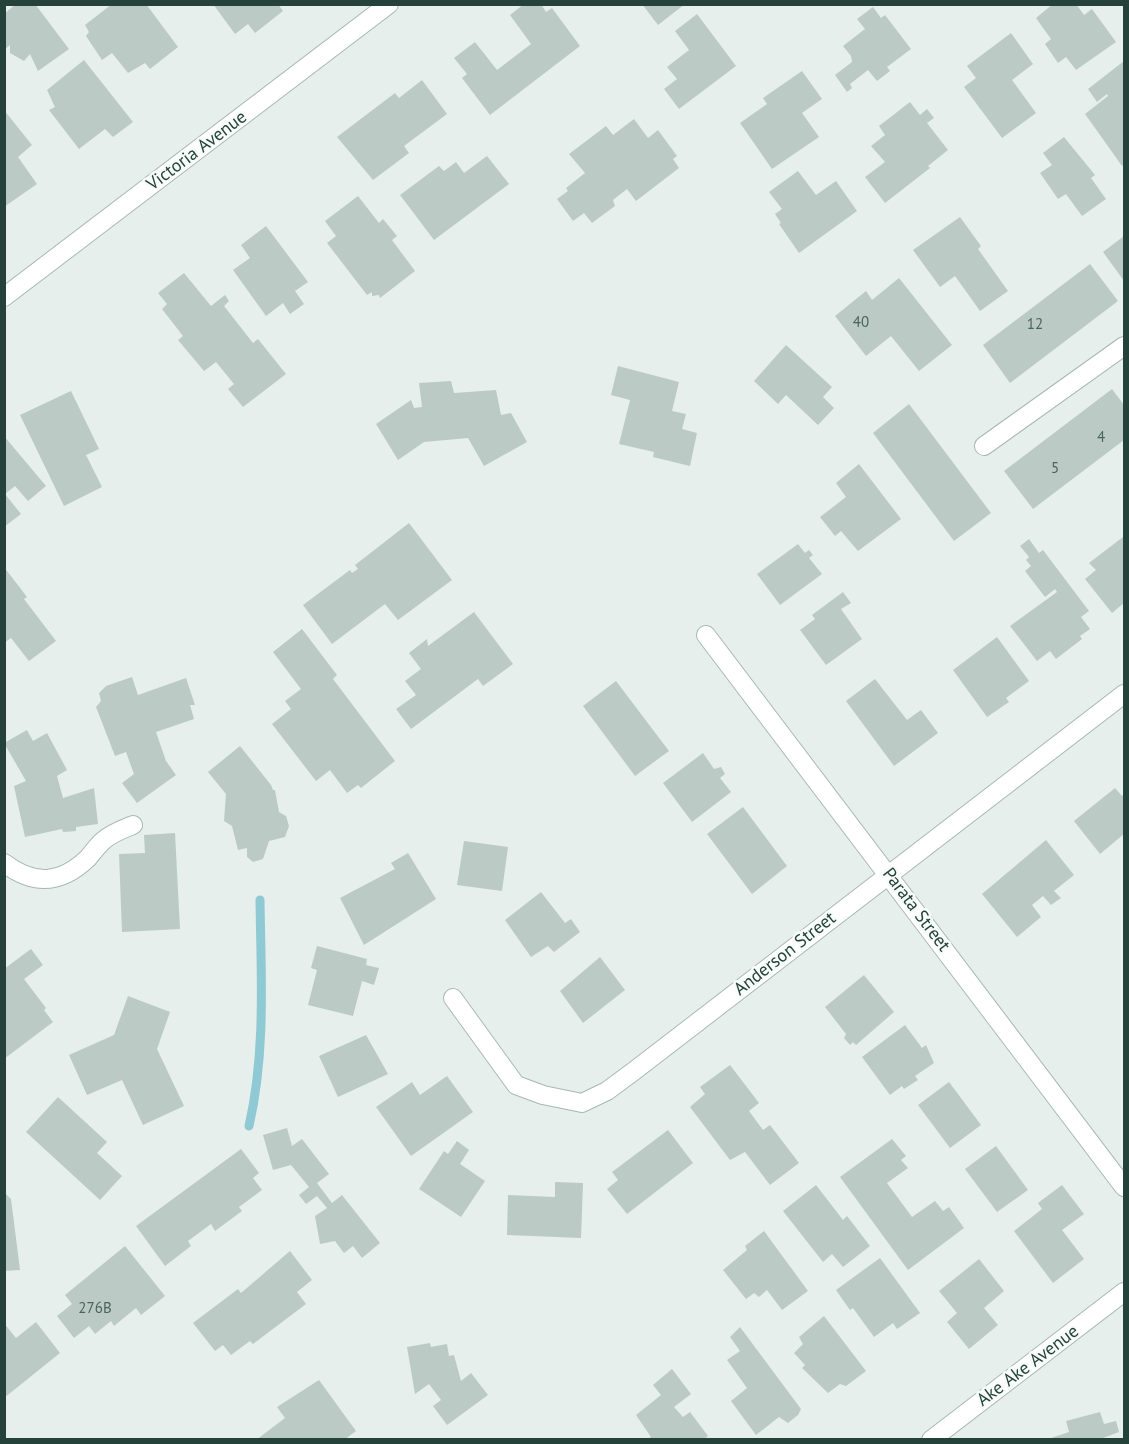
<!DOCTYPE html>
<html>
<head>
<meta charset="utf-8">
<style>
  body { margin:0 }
  #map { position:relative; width:1129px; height:1444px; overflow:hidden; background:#e6efeb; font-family:"PT Sans",sans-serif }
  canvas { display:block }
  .frame { position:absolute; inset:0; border:6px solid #24423a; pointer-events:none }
</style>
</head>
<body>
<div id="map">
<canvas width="1129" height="1444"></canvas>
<div class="frame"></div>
</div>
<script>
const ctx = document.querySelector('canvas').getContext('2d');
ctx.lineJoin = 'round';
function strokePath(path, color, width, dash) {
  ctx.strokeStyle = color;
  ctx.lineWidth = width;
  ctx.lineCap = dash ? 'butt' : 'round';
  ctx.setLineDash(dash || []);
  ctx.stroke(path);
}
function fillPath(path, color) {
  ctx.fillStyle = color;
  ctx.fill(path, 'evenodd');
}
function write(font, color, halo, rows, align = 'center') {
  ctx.font = font + ' "PT Sans",sans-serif';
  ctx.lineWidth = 5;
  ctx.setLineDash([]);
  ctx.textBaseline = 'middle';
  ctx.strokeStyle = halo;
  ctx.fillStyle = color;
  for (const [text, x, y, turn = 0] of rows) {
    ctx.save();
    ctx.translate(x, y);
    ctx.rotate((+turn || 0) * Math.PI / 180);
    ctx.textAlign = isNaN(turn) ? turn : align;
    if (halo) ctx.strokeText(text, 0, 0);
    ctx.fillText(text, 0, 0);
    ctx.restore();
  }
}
const stream = new Path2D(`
  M249,1126C266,1052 261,975 260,900`);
const building = new Path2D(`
  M16,4H35L69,49L38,71L30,54L24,61L10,53V45L4,50V14Z
  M112,4H146L178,47L150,69L145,63L128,73L112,53L102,60L86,36L89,32L85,25Z
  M213,4H278L283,11L255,33L248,24L235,34Z
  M524,4H541L546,12L552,8L580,46L490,115L462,78L467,74L454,58L475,42L497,70L531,44L510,15Z
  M642,4H685L658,25Z
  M1053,4H1076L1084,15L1092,9L1116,42L1076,70L1066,57L1058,63L1045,44L1051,39L1036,18Z
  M873,7L881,18L885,15L911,49L887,67L890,71L877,81L868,70L850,84L852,88L847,92L835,75L852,62L851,56L843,46L865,29L857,19Z
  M697,14L736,66L679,109L664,89L677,79L667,67L689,50L675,31Z
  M1011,33L1033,64L1012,80L1036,113L1002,138L964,87L976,78L967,66Z
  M84,60L133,122L113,137L105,129L79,149L49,110L55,107L47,90Z
  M1124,61V164L1122,166L1085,114L1108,96L1107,94L1097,102L1088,89Z
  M802,71L822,99L802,113L819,137L772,169L740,123L767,104L763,98Z
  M422,80L447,114L404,146L409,153L373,180L337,137L395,93L399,98Z
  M910,102L920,115L927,109L934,118L927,123L948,150L928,166L930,168L885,203L865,177L885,162L871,146L885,135L879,126Z
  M4,110L32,145L18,157L37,184L4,207Z
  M634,119L648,138L658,130L677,156L673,159L679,168L636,201L627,189L613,200L615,206L592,223L584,213L573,221L557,199L568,191L566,188L585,173L569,154L606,126L613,135Z
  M1064,137L1095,175L1091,178L1106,199L1082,216L1066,194L1058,199L1040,173L1052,165L1043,153Z
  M487,156L509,184L434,240L400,195L439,166L444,171L456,162L464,173Z
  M798,171L816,195L836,181L857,211L799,253L779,224L781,223L775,214L782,209L769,192Z
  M358,196L379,223L383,219L397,236L392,240L415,271L380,298L379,295L372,296V292L367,295L327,243L336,236L325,221Z
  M960,217L981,246L978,249L1008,291L980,311L955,276L940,287L913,250Z
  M266,226L308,282L295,291L304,304L290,314L283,303L266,316L233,270L250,258L241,245Z
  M1124,236V281L1103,252Z
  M1090,264L1118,301L1010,383L983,345Z
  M184,273L211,306L225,295L229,301L224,306L253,343L258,339L286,374L243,407L228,389L234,384L216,362L204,371L178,340L183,336L162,309L167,304L158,293Z
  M899,278L952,345L919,371L891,336L866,356L835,316L866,291L872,300Z
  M786,345L832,387L823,397L834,408L818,425L786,395L778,404L754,381Z
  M618,366L679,382L672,411L686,414L682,429L697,433L690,466L653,457L654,452L619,444L630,400L611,395Z
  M451,381L454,393L496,390L501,415L511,413L527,442L484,466L468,438L424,442L398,460L376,424L411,400L414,408L422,407L419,383Z
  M1112,389L1124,405V440L1033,509L1004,471Z
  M71,391L99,449L86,455L102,487L64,506L20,415Z
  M909,404L991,513L954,541L873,433Z
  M4,436L46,486L28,501L15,486L5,494L21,514L4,527Z
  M859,464L901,519L858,551L841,531L835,536L820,517L846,497L836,483Z
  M409,523L452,580L398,620L385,604L332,644L303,605L350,570L352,573L358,569L355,565Z
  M1123,537L1124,603L1112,613L1085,579L1096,570L1089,563Z
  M1029,539L1039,553L1043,550L1089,611L1081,617L1090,629L1080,636L1082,639L1056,659L1050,651L1037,661L1010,626L1057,592L1055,589L1045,597L1025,571L1031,566L1026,560L1029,557L1020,546Z
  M798,544L805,553L809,550L813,555L809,558L822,574L780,605L757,574Z
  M4,567L27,597L24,599L56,641L29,661L11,638L4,643Z
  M843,592L851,603L841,609L862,639L826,665L800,630L815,619L812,615Z
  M474,612L513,664L483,686L478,679L411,729L396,709L416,695L405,681L421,669L409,653L427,639L428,646Z
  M302,629L337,675L333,679L395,761L361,788L358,785L347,793L330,770L316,781L272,724L291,709L285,701L301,689L273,652Z
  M997,637L1029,681L1006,698L1009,702L987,717L953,670Z
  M132,677L138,695L186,678L195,705H190L194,719L156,732L166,761L176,775L137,803L122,783L134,774L126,752L115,756L96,707L101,701L99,693L106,686Z
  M875,679L907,720L921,710L938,733L894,766L846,701Z
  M616,681L669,751L635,776L583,706Z
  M27,730L33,741L47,733L67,770L57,776L63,798L94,788L98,824L76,827V831L63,832L62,829L25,837L14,786L26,781L4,743Z
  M240,746L271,785L273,790H275L279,812L286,816L289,826L285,837L269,841L263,859L253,862L247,857V848L238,850L232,826L224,821L226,794L208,772Z
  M703,753L714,769L721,767L725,774L720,778L731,792L692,822L663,783Z
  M1115,788L1122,796L1124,794V834L1100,854L1074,821Z
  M743,807L787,866L752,894L707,834Z
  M175,833L180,929L122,932L119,854L145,853L144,835Z
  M1046,840L1074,875L1054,891L1061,898L1051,905L1043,896L1032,905L1041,917L1017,937L982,894Z
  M464,841L508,847L502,891L457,885Z
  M408,853L436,899L364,945L340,898L395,869L391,863Z
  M541,892L565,923L571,919L580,932L554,952L548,946L531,957L505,920Z
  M317,946L367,959L366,965L379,968L374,985L362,981L353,1016L308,1005L317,970L311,968Z
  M31,949L43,965L24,979L46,1008L44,1010L53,1022L4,1059V969Z
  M600,957L625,990L583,1023L560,991Z
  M864,975L894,1012L856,1045L853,1042L850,1045L844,1038L846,1034L825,1007Z
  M128,996L170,1012L157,1049L184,1106L143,1125L122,1080L87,1095L69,1055L114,1035Z
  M905,1025L922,1048L926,1045L934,1063L915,1076L918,1080L904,1089L902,1086L890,1095L862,1057Z
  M366,1035L388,1074L338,1097L319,1056Z
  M730,1065L759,1103L749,1111L763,1130L770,1125L799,1163L770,1185L745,1152L730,1160L690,1107L705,1094L700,1087Z
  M447,1076L473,1112L411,1156L376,1107L412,1082L420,1095Z
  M949,1082L981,1125L950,1148L918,1105Z
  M58,1097L107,1142L97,1153L122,1176L100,1200L26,1132Z
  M287,1128L292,1146L302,1139L329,1174L317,1183L332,1203L342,1195L380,1243L362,1258L353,1246L344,1253L335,1241L320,1244L315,1216L327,1208L317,1196L306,1204L299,1195L309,1187L291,1165L273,1170L263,1135Z
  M668,1130L693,1163L627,1214L607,1189L618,1180L612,1172Z
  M892,1139L906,1156L901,1160L908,1168L887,1183L912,1217L935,1201L943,1211L949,1207L964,1228L908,1270L840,1177Z
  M457,1141L469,1150L460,1164L485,1181L461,1217L419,1189L444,1151L448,1154Z
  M996,1146L1028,1190L997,1212L965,1169Z
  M241,1149L259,1173L253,1178L262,1190L239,1207L242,1211L215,1231L211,1224L188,1241L191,1246L165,1266L136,1226Z
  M555,1182L583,1183L581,1238L507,1235L508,1195L555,1197Z
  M816,1185L843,1220L847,1216L870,1246L843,1267L832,1254L823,1262L783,1211Z
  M1062,1185L1084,1214L1062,1230L1084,1259L1053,1283L1014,1231L1042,1209L1038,1203Z
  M4,1192L11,1199L20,1270L4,1271Z
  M764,1231L808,1291L782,1310L767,1290L759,1297L754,1293L746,1299L723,1270L747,1250L745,1246Z
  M125,1246L165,1296L141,1315L136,1308L114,1326L111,1321L95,1334L89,1326L74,1338L57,1316L72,1304L65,1295Z
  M290,1251L312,1280L297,1292L306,1304L253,1344L250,1341L231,1355L223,1345L215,1351L193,1323L238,1289L241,1293Z
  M880,1258L920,1313L897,1329L893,1323L874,1337L853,1308L850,1310L836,1290Z
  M979,1259L1004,1291L984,1308L998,1325L969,1349L947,1322L957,1313L939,1291Z
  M824,1316L866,1371L846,1386L840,1384L828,1393L802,1368L805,1365L794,1353L803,1344L799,1337Z
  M36,1322L60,1353L4,1398V1323L16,1338Z
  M740,1327L801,1409L798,1415L788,1423L779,1417L756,1435L731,1401L747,1388L727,1360L740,1351L730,1337Z
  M430,1343L431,1347L447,1344L449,1356L454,1355L461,1381L471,1373L488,1395L447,1425L433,1406L441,1400L429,1384L415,1394L407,1347Z
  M672,1369L691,1394L674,1407L683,1417L690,1412L708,1436L703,1440H646L651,1437L636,1415L661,1395L653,1385Z
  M319,1380L356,1431L344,1440H256L285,1418L277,1407Z
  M1100,1412L1104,1424L1116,1421L1119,1432L1098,1440H1045L1069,1432L1066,1421Z`);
const service = new Path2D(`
  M4,863C34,886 61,884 88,858C93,852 98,845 104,840C112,833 123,829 133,825`);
const minor = new Path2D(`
  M984,446L1124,346
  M706,635L1124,1187
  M453,998L516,1085L543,1095L582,1103L607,1091L634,1071L1124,694
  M931,1440L1124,1292`);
const tertiary = new Path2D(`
  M4,297L389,4`);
const numberNames = [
  ["40",861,323],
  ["12",1035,325],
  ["4",1101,438],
  ["5",1055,469],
  ["276B",95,1309]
];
const streetNames = [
  ["Victoria Avenue",197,151,-37],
  ["Parata Street",916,910,53],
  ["Anderson Street",785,954,-38],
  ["Ake Ake Avenue",1028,1366,-37]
];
strokePath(stream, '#8ec9d4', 9);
fillPath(building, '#bbcac4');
strokePath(service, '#a8b8b2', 20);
strokePath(minor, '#a8b8b2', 20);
strokePath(tertiary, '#a8b8b2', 20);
strokePath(service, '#fff', 18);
strokePath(minor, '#fff', 18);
strokePath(tertiary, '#fff', 18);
write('15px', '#4a645c', null, numberNames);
write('18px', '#24423a', '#f7fbf9', streetNames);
</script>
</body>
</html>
